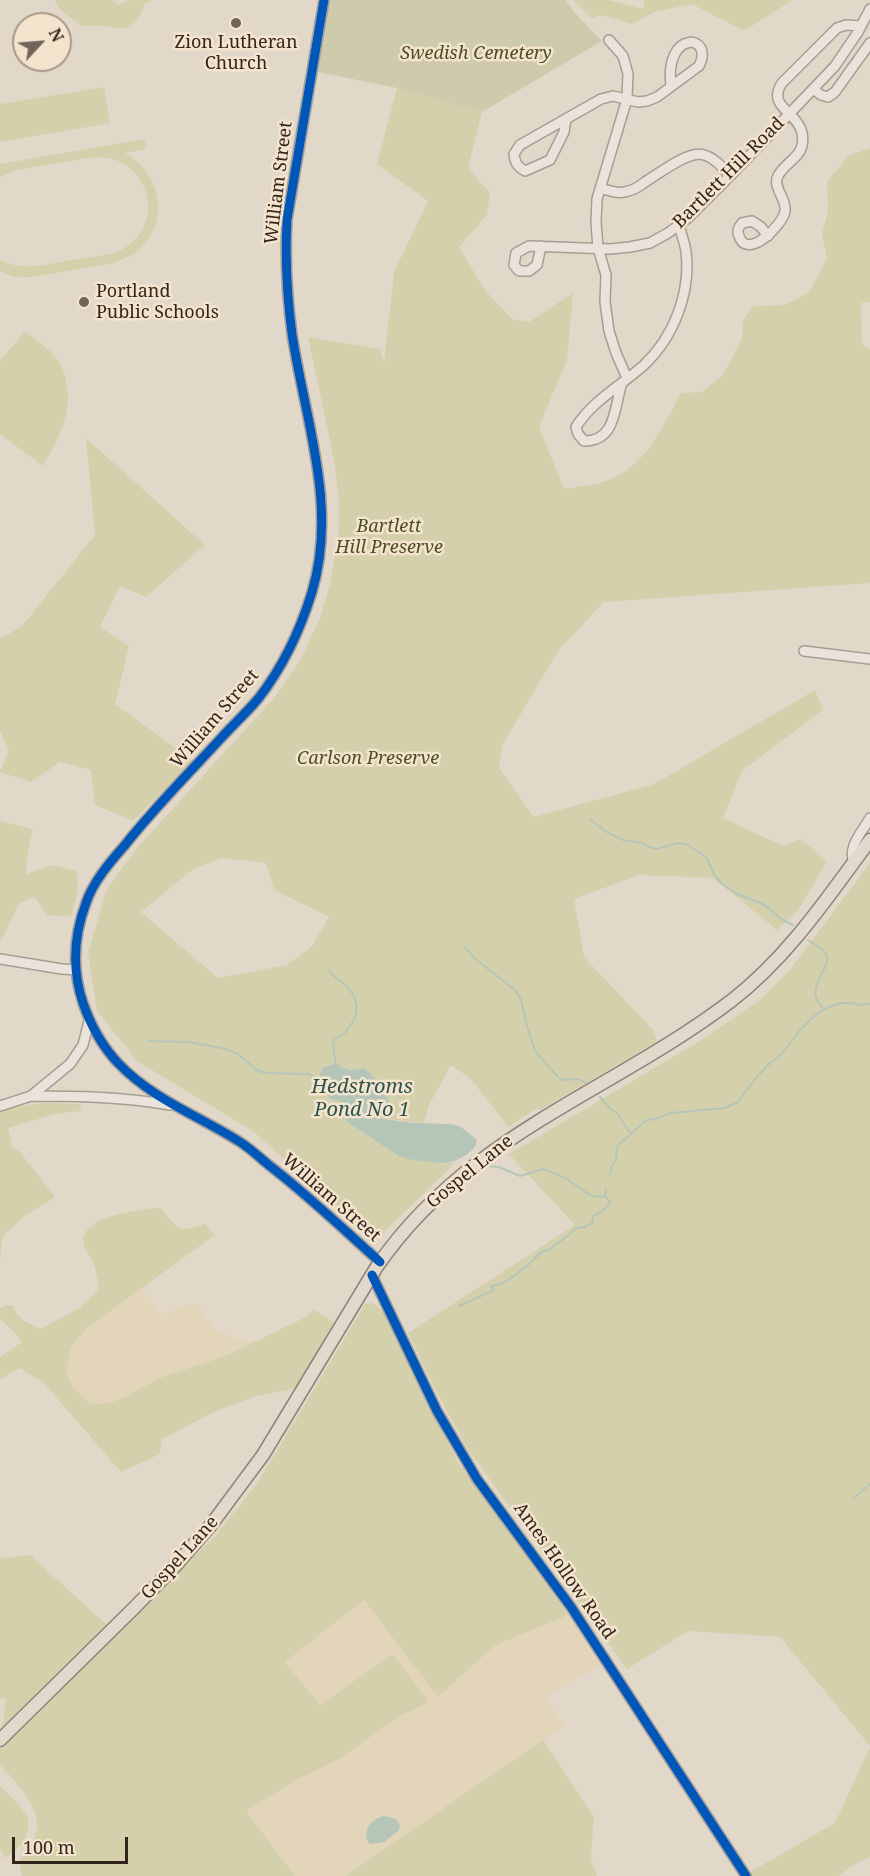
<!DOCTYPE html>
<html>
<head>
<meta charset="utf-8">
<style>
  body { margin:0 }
  #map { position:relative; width:870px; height:1876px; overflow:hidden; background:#e2d8ca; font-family:"Noto Serif",serif }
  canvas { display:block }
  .north { position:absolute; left:12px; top:12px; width:60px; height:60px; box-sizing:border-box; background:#f4e4ce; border:2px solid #a79887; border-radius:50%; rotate:64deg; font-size:16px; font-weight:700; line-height:24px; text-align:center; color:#34251c }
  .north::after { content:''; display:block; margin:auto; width:21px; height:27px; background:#716459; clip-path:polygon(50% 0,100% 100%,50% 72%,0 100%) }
  .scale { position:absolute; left:12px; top:1837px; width:116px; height:27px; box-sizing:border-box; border:3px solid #34251c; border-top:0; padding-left:8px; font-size:18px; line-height:21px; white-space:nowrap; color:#34251c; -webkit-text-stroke:4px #f4e4ce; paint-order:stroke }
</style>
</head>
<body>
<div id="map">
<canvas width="870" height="1876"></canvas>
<div class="north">N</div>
<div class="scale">100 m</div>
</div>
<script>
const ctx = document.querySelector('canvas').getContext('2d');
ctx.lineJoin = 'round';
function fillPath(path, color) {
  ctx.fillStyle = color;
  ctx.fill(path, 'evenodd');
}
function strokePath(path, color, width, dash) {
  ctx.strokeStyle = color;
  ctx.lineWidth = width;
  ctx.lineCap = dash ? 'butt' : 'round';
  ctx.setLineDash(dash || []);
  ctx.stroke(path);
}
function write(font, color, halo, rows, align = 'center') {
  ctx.font = font + ' "Noto Serif",serif';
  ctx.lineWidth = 5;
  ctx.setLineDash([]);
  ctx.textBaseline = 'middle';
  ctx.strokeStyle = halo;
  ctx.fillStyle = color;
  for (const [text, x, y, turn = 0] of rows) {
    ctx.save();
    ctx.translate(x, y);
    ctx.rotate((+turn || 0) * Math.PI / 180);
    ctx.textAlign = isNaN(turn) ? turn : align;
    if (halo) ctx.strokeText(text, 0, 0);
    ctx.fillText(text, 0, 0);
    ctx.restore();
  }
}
const farmland = new Path2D(`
  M142,1288L161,1315L186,1304L199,1305L212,1327L237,1339L256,1342L225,1356L157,1379L125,1397L109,1403L91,1404L74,1388L66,1373L71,1347L87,1328Z
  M364,1600L438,1697L494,1646L568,1615L600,1664L545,1698L565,1726L345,1876H295L245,1812L296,1780L341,1758L400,1716L428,1702L320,1705L285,1662Z`);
const green = new Path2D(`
  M55,0H112L118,5L129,0H153L145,4L139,18L128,29L104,26H81L59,9Z
  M573,0H608L643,9L645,0H793L744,31L692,4L654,12L632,24L600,15L592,19Z
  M104,87L110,123L0,142V104Z
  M397,88L482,112L468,168L490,193L487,215L459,247L485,290L512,319L529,322L573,293L567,360L539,427L564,489C579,486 597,485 611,479C647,464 663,426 681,393L702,392L723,375L742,339L743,320L754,306L785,305L809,292L827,259L822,234L828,211L827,182L848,156L870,148V302L861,303L862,344L870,349V583L604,602L558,651L502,746L499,768L534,817L654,784L815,690L823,710L742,771L723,818L783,846L801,839L827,861L799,909L777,930L713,878L639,875L574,899L584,957L654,1031L657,1042L540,1110L537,1108L508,1127L471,1079L451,1065L429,1105L424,1123L377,1118L389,1100C381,1089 375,1075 364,1068L351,1070L340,1067L341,1102L342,1111L347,1122L397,1155L446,1164L456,1162L375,1241L254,1132L137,1061L97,1011L88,953L107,889L137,848L275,697L301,659L321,616L331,580L339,529V499L334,460L308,337L380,349L384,362L394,272L428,201L377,164ZM221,858L266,863L274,890L329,917L311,947L287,965L218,978L141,912L192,870Z
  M145,139L146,149L125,153C162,174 172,225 135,253C130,256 124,259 118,261C104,266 88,267 73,270C57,272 39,278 22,277C14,277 7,274 0,271V260C23,272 48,264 71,260C90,257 113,257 129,245C163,220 149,165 108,158C90,155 70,162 53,164C36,167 16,168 0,177V164Z
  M25,331C38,341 55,352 62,367C64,371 65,377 66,381C73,413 59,439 43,466L0,434V361Z
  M86,438L205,545L146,597L120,586L100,627L129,646L115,704L193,761L133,821L95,805L91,770L60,762L31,782L0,772L9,750L0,731V639L22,626L95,535Z
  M0,821L33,829L28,851L26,874L52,865L77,871L78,890L71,917L47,915L34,896L19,904L2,939L0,940Z
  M870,863V1746L780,1637L688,1631L627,1669L467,1448L434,1387L408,1333L575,1225L509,1154L703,1039L760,1000L790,970Z
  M44,1103L81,1104L80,1111L55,1114L8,1128L12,1146L20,1152L55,1197L22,1218L2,1237L0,1265V1111L11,1107Z
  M161,1208C177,1228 179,1234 205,1224L215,1235L87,1328L71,1347L66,1373L74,1388L91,1404L109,1403L125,1397L157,1379L225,1356L304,1318L314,1310L334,1322L298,1388L257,1396L216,1411L162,1439L160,1454L121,1472L43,1382L19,1368L0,1380V1357L22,1342L11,1329L0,1319V1309L5,1305H13C19,1321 26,1322 41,1329L79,1308L99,1289C97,1280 96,1270 93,1262C90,1256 85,1251 84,1245C76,1216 142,1209 161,1208Z
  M373,1303L383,1311L457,1461L518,1542L568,1615L494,1646L438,1697L364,1600L285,1662L320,1705L393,1654L429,1702L400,1716L341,1758L296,1780L246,1811L295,1876H22L19,1860C57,1826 28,1794 0,1765V1748L214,1537L257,1484L365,1304Z
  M30,1555L109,1627L0,1731L3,1722L6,1698L2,1699L0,1698V1558Z
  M543,1740L594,1817L591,1858L597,1876H345Z
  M870,1747V1857L853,1865L839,1876H752L750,1872L835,1823Z
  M0,1786C8,1795 20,1804 26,1815C35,1833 18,1851 4,1858L2,1851H0Z`);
const cemetery = new Path2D(`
  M329,0H566L573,11L602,41L482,112L397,88L318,72Z`);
const water = new Path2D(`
  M337,1063L340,1067L351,1070L364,1068C375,1075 381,1089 389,1100L387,1108L377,1118L413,1123L452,1124L461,1127L477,1140C476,1147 472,1151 466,1155C450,1165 443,1164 425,1161C415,1160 406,1160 397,1155L347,1122L342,1111L341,1102L330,1099L319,1079L322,1068Z
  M385,1816L396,1819L400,1825L399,1830L384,1842L370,1844C360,1832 372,1818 385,1816Z`);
const stream = new Path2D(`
  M590,819L605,831L623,840L642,843L649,847L657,849L677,843L688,845L706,857L715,876L722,884L737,894L765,905L781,919L793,925
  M808,940C814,944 824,949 827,956C830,966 812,983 816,997C817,1002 821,1006 824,1010
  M464,946L474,958L515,990L521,1000L527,1026L535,1051L558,1077L563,1080L579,1079L587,1084
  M329,971C334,977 338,979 344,984C356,994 361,1009 352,1023C347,1031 343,1036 334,1039L333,1043L336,1066
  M148,1041L189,1042L226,1049L238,1054L258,1071L268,1073L308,1074L322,1079
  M600,1097L609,1108L617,1113L630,1133
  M487,1166L499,1167L520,1176L543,1169C551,1172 562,1176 570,1181C582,1188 589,1200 605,1196
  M610,1174L612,1166L616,1159L617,1146L647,1120L655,1119L671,1113L725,1108L738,1102L756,1078L770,1063L780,1056L801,1029L813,1017L827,1008L840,1003H852L859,1005L870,1004
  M459,1306L492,1291L494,1289L491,1286C494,1285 497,1285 500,1284C505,1283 525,1268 529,1264C536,1258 539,1251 549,1250L577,1228L585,1227L592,1223L593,1216L604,1210L610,1202L605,1196L606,1189
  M855,1497L870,1484`);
const minor = new Path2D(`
  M324,0L287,220C285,258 287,296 292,334C305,420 338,506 312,592C300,631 283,667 258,699C247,712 234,724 223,736C190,772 155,807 125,845C110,862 93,882 86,903C74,935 72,970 83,1003C91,1026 101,1045 118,1063C152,1099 199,1116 240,1142C251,1149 260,1158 270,1166C309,1196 344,1230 380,1262
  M609,40L623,56L628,74L627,99L597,199L596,222L598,248L606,275L605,302L609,331L616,353L627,378
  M813,89L821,95L828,97L835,92L870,43
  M566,119L564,132L550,160L525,171C517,166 515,163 514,154L520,145L601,99L613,96L638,102L647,101L657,97L699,66C715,34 664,29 671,86
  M600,188C608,190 616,194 624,192C632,191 639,187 645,182C659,174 688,150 704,155C715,158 723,168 730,176
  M768,236L761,227L752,221L742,223C738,228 737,231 739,236C747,261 783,225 785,211C787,199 772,187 778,176C786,160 807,157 802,133C798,112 766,107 782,83L837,28L846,25L861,26
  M541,246L537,265L529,271H519L514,265L516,253L529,246L611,249L630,247L650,243L668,233L688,218L730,176L835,66L858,32L870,9
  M622,383C614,406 617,441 584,441L578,434L576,427C592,401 622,385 644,365C674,337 691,292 686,252C685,243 681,234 679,225
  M804,651L870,659
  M854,862C847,847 863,831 870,818
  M0,959L62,969L76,970
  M31,1096C78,1096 124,1097 170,1105
  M0,1106L31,1096L70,1064L83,1045L89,1021
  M372,1275L437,1411L477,1479L571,1607L746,1876`);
const major = new Path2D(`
  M0,1740L133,1609L175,1566L211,1525L263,1455L376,1268C466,1135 610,1093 731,1001C788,957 828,897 870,840`);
const cycleway = new Path2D(`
  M324,0L287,220C285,258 287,296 292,334C305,420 338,506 312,592C300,631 283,667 258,699C247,712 234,724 223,736C190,772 155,807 125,845C110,862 93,882 86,903C74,935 72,970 83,1003C91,1026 101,1045 118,1063C152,1099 199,1116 240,1142C251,1149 260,1158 270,1166C309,1196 344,1230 380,1262
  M372,1275L437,1411L477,1479L571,1607L746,1876`);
const markers = [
  [236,23,6,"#716459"],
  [84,302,6,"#716459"]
];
const poiNames = [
  ["Zion Lutheran",236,43],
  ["Church",236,64],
  ["Portland",96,292,"left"],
  ["Public Schools",96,313,"left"]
];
const parkNames = [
  ["Swedish Cemetery",476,54],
  ["Bartlett",389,527],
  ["Hill Preserve",389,548],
  ["Carlson Preserve",368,759]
];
const streetNames = [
  ["Bartlett Hill Road",729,173,-45],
  ["William Street",279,183,-83],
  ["William Street",215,719,-49],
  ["Gospel Lane",470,1172,-39],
  ["William Street",331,1198,41],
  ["Gospel Lane",180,1558,-48],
  ["Ames Hollow Road",564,1571,55]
];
const waterNames = [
  ["Hedstroms",362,1087],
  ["Pond No 1",362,1110]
];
fillPath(farmland, '#e2d5ba');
fillPath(green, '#d5d0ac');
fillPath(cemetery, '#cecaac');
fillPath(water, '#b5c6b9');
strokePath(stream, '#b5c6b9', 2);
strokePath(minor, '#a79d93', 12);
strokePath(major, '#8c837a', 15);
strokePath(minor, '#eae3db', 9);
strokePath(major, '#e2d8cc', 12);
strokePath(cycleway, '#0057b8', 9);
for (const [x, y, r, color] of markers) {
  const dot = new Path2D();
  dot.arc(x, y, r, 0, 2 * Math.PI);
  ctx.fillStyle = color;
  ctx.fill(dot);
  strokePath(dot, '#f4e4ce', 2);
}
write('18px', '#34251c', '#f4e4ce', poiNames);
write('italic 18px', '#4a5023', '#f4e4ce', parkNames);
write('18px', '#34251c', '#f4e4ce', streetNames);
write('italic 20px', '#2b544c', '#f4e4ce', waterNames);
</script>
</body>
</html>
